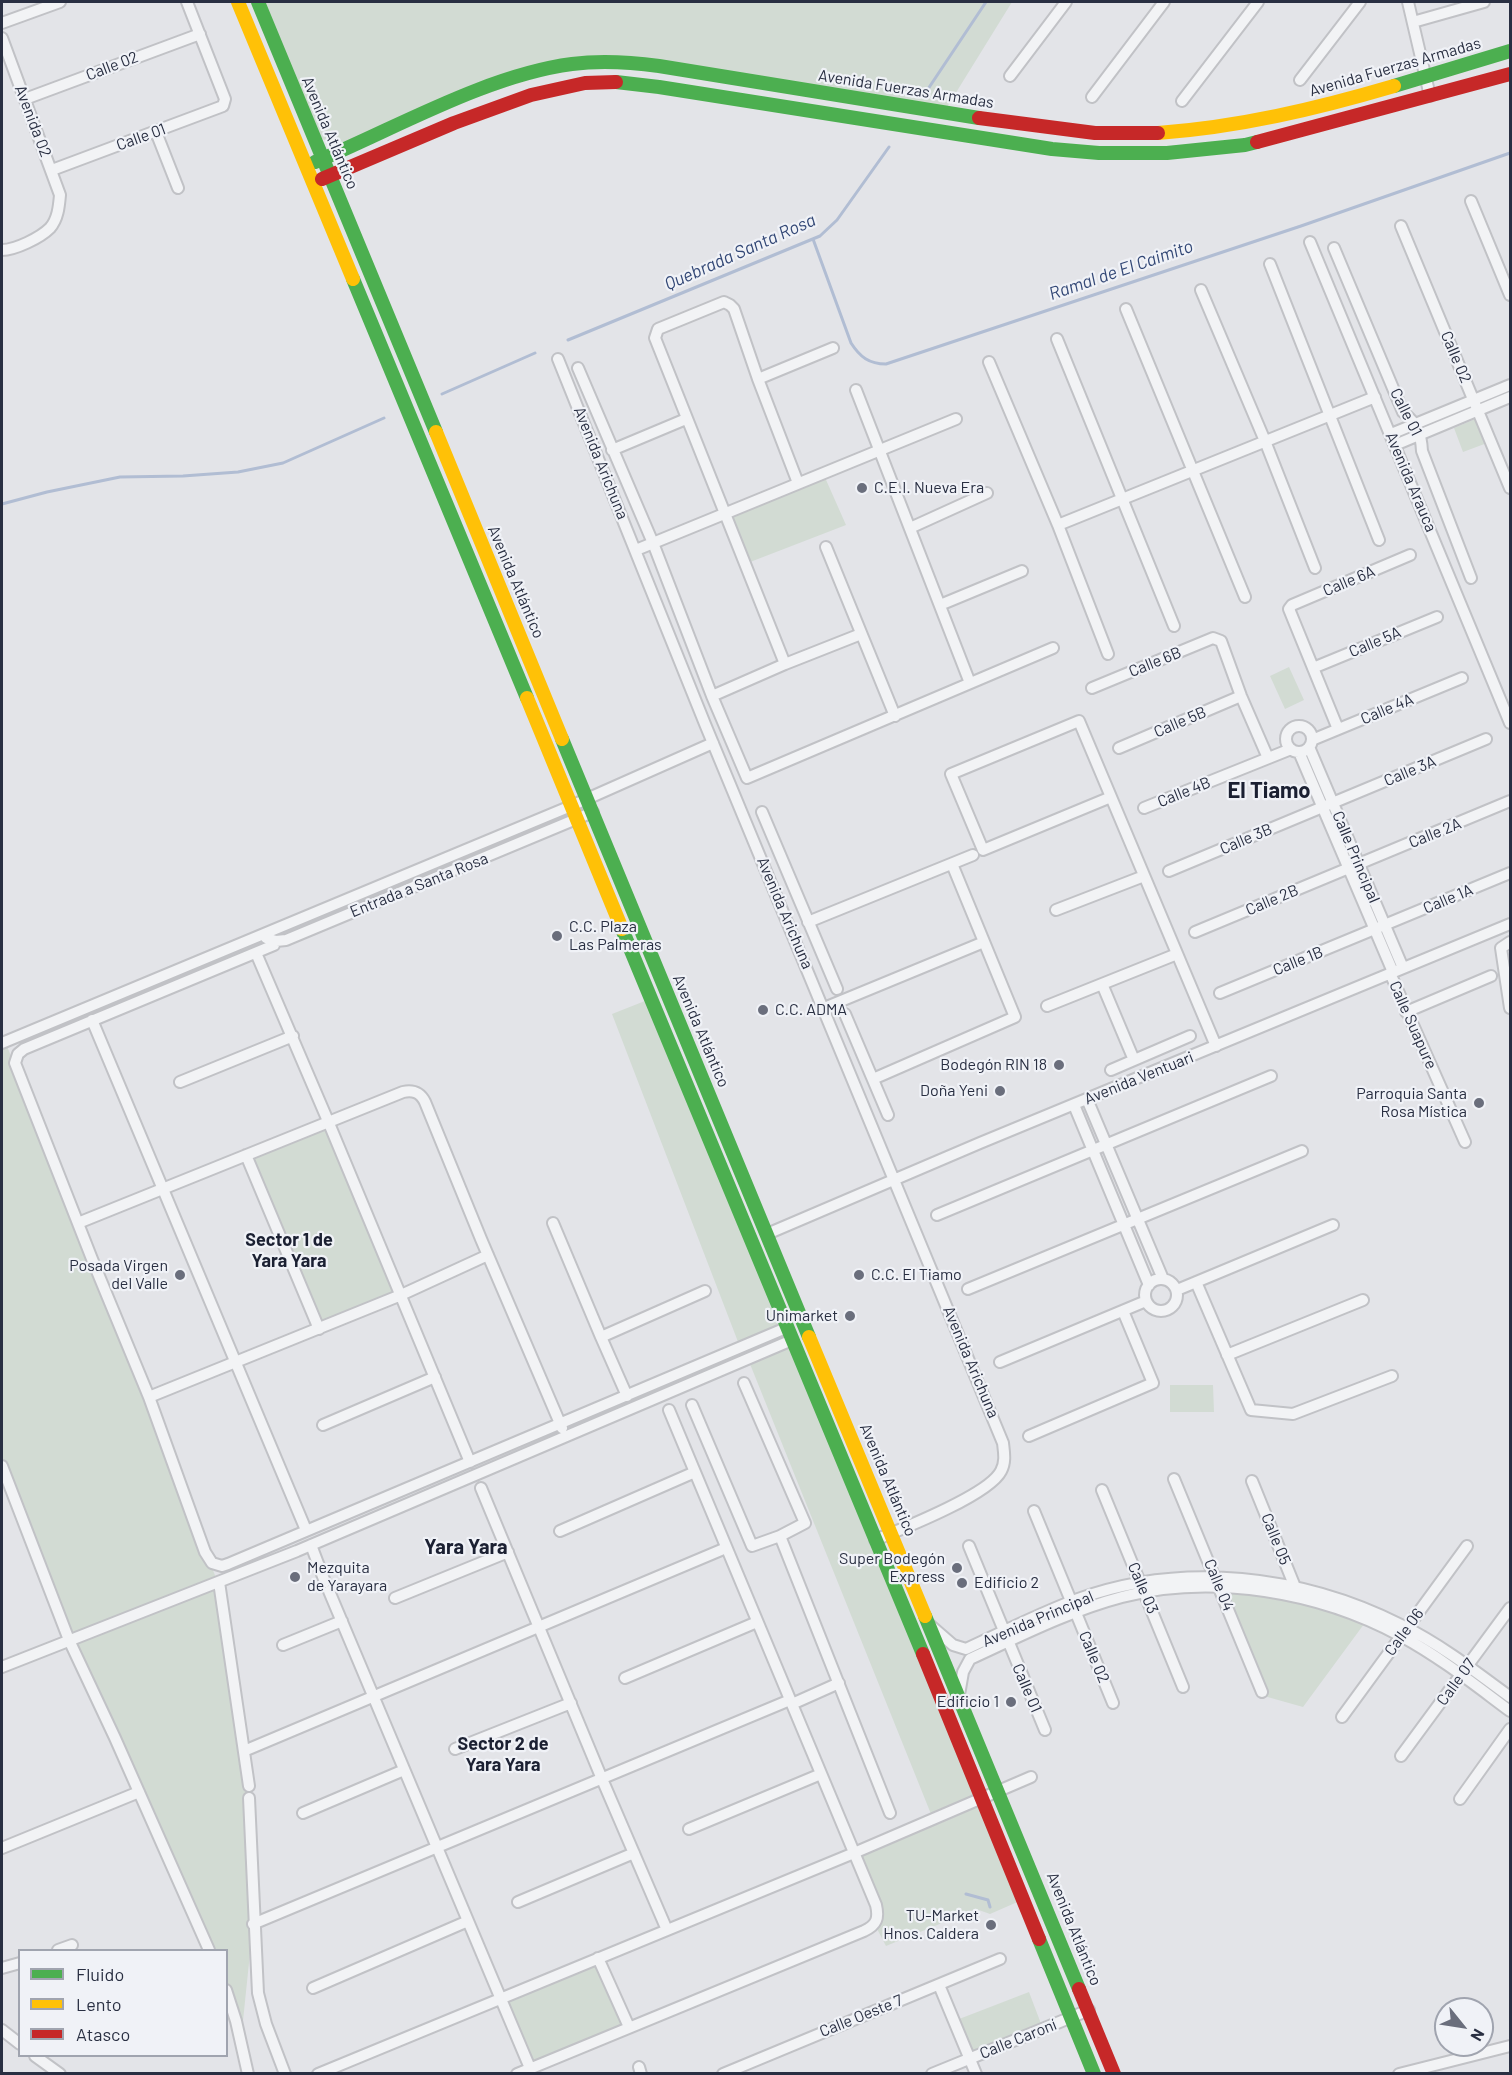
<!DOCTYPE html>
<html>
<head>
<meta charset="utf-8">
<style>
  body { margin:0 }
  #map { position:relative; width:1512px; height:2075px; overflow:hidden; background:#e3e4e8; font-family:Barlow,sans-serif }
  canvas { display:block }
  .frame { position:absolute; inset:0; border:3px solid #292f42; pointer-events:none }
  .legend { position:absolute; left:18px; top:1949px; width:210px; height:108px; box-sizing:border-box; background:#f0f2f7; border:2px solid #a0a4af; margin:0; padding:8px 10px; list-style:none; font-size:18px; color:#292f42 }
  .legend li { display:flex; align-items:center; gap:12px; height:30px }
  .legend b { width:30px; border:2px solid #a0a4af }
  .north { position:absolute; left:1434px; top:1997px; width:60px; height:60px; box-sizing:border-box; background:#f0f2f7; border:2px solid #a0a4af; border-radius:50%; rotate:120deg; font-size:16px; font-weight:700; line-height:24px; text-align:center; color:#292f42 }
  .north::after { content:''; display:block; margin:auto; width:21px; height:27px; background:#6a6e7c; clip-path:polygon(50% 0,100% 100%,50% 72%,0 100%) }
</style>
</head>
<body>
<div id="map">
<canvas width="1512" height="2075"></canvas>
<div class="frame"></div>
<ul class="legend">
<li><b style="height:8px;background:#4caf50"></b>Fluido</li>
<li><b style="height:8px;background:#ffc107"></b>Lento</li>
<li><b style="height:8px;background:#c62828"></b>Atasco</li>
</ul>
<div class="north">N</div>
</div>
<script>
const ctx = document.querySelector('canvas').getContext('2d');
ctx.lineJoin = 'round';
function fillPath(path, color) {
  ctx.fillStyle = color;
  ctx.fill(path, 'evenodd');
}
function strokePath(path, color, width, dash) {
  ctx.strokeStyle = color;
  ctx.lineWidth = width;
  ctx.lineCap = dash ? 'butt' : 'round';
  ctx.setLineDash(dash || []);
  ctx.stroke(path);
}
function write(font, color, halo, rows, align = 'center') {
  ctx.font = font + ' Barlow,sans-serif';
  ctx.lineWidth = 4.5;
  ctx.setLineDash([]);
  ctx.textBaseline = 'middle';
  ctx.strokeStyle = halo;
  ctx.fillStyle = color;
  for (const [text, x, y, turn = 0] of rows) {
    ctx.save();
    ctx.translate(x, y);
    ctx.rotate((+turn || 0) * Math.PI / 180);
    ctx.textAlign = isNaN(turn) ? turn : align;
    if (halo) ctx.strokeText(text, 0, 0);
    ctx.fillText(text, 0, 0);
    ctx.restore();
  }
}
const green = new Path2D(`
  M258,2H1012L944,112L740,78L571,64L343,145L335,144L320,138Z
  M1478,418L1487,443L1463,452L1454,428Z
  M823,473L846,525L745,564L725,513Z
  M1289,667L1304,700L1285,709L1270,676Z
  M650,999L1022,1900L990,1914L976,1909L886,1946L875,1925L877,1921L854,1853L933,1819L748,1359L566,1437L561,1424L740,1347L612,1014Z
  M5,1041L218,1583L249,1786L253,1924L241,2040L227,1990L226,1950H209L115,1738L2,1466V1043Z
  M328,1121L401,1295L319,1329L246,1155Z
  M1170,1385H1213L1214,1412H1170Z
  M1220,1588L1264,1592L1367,1620L1303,1707L1264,1696Z
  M598,1958L629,2027L530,2068L501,1998Z
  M1029,1992L1043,2029L970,2058L954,2021Z`);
const stream = new Path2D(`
  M926,92L986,2
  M813,239L851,343C860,357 869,364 886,364L1301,226L1510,153
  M568,340L820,236L837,220L889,147
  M442,394L535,353
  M2,504L47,492L120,477L183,476L238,472L283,463L384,418
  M966,1894L988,1900L990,1907`);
const street = new Path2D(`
  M1408,2L1430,96
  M1413,22L1484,2
  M2,23L60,2
  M2,38L60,195C59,206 58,219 50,228C40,238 15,250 2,250
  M1010,76L1066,2
  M1300,80L1360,2
  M1092,97L1164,2
  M25,99L200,34
  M1182,101L1258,2
  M156,132L178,188
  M52,170L223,106L225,99L187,2
  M1471,201L1510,295
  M1401,226L1510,488
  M1310,242L1510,723
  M1334,248L1403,412C1417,424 1421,432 1422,451L1471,578
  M1270,264L1379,540
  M1201,290L1265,441L1315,568
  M1126,309L1245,597
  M1057,339L1174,626
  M558,359L705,724L1003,1443C1004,1452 1006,1462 1001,1471C989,1495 902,1529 875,1540
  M989,362L1058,525L1108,654
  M578,368L653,543L712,696L747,778L1053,648
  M758,379L833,348
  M856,390L970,683
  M1391,434L1510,385
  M1395,445L1510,397
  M612,450L686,419
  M1058,525L1375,397
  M910,528L987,493
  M826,547L895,716
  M636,550L956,419
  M940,605L1022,571
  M785,664L655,338L658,329L724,302L730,305L734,309L758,379L798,483
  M1313,668L1437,617
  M1092,688L1213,638L1221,641L1241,696L1268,758
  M712,696L785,664L861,634
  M1286 739a13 13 0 1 1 26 0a13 13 0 1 1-26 0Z
  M1338,729L1289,609L1292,605L1410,555
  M1312,740L1462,678
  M1309,747L1403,968
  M1119,748L1241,696
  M1299,752L1393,972
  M1111,797L983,850L951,774L1079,721L1216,1046
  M1144,808L1291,749
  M762,812L837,989
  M1169,871L1486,739
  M1056,910L1144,876
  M808,922L973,855
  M1195,932L1510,801
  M266,938L276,941L286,940L593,812
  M1510,942L1501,948L1510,1008
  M274,945L24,1049L18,1054L15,1063L92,1259L149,1397L205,1552L212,1563L222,1566L228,1564L786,1328
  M256,953L328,1121L470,1462
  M1390,973L1465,1142
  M1102,984L1134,1060
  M1220,993L1510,873
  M1047,1006L1177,954
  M824,1008L984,942
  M1406,1012L1491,976
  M845,1014L888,1115
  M92,1020L306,1530
  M2,1043L571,806L713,743
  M1111,1070L1190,1036
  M873,1079L1015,1017L952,864
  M180,1082L293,1036
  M1087,1099L1163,1279
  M1074,1105L1149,1285
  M246,1155L319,1329
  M937,1215L1271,1076
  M78,1223L403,1092C413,1090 420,1092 425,1102L481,1239L562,1428
  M553,1223L601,1337
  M767,1234L980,1143L1510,924
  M1145 1295a16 16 0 1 1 32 0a16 16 0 1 1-32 0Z
  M1196,1282L1251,1410L1293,1414L1392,1376
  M968,1289L1302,1151
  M1177,1290L1333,1225
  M1227,1355L1363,1300
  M1000,1362L1146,1301
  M744,1383L805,1523L780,1536L890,1813
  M627,1396L601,1337L705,1291
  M149,1397L401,1295L488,1255
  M692,1405L752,1546L780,1536
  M323,1425L435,1377
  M1029,1436L1153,1383L1123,1311
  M2,1466L69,1640L115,1738L209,1950
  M1174,1479L1262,1692
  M1252,1481L1295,1587L1294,1592
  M481,1488L602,1779L667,1930
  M1102,1490L1183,1687
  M1034,1511L1113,1703
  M560,1531L695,1472
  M311,1545L325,1582
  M969,1546L1045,1730
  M219,1582L249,1786
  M329,1591L530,2068
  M395,1598L508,1552
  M930,1625L953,1645L966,1649C1003,1632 1040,1613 1078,1599C1183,1561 1302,1575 1401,1625C1440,1644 1475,1671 1510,1697
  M283,1645L342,1621
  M2,1667L297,1551L792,1340
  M625,1678L757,1622
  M959,1695L963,1672L970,1659C1020,1636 1069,1611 1122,1597C1212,1573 1320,1592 1401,1636C1440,1657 1475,1685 1510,1711
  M792,1704L839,1683
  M1342,1717L1467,1546
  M455,1749L571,1703
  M244,1751L726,1548
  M1401,1756L1510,1608
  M249,1798L258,1993L266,2024L285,2074
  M1460,1799L1510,1729
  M303,1813L404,1770
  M689,1829L821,1774
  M2,1848L139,1792
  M518,1902L634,1853
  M253,1924L790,1700
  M58,1950L72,1945
  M598,1958L629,2027
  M2,1968L20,1963
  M939,1985L976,2074
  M313,1988L468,1921
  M226,1990L236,2021L248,2074
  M2,2030L20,2044
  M35,2056L60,2074
  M639,2067L641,2074
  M318,2074L854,1853L1031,1777
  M517,2074L864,1931C877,1925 879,1918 876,1905L669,1410
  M723,2074L1000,1959
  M932,2074L1089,2010
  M1399,2074L1510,2046`);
const fast = new Path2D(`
  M258,2L436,432
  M616,82L659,87L1052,149L1099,153H1167L1245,145L1257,142
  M1394,86L1510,51
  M315,162C394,129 487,75 572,64C601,60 630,62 659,66L979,118
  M353,279L527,698
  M562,739L809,1337
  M622,929L923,1654
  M925,1616L1079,1989
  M1039,1939L1094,2074`);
const slow = new Path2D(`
  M238,2L353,279
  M1158,133C1239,127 1316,109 1394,86
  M436,432L562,739
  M527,698L622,929
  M809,1337L925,1616`);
const jam = new Path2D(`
  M979,118L1095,133H1158
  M1257,142L1510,74
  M322,179L454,123L531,95L585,83L616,82
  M923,1654L1039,1939
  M1079,1989L1114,2074`);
const markers = [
  [862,488,6,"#6a6e7c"],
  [557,936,6,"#6a6e7c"],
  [763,1010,6,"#6a6e7c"],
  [1059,1065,6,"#6a6e7c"],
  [1000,1091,6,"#6a6e7c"],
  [1479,1103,6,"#6a6e7c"],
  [180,1275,6,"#6a6e7c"],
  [859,1275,6,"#6a6e7c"],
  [850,1316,6,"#6a6e7c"],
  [957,1568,6,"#6a6e7c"],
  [295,1577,6,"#6a6e7c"],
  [962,1583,6,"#6a6e7c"],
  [1011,1702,6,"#6a6e7c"],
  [991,1925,6,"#6a6e7c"]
];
const streetNames = [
  ["Calle 02",112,66,-21],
  ["Avenida Fuerzas Armadas",1395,67,-16],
  ["Avenida Fuerzas Armadas",906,89,9],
  ["Avenida 02",33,121,69],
  ["Avenida Atlántico",330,133,67],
  ["Calle 01",141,137,-20],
  ["Calle 02",1456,357,67],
  ["Calle 01",1406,412,63],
  ["Avenida Arichuna",601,463,68],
  ["Avenida Arauca",1411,482,67],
  ["Calle 6A",1349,581,-23],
  ["Avenida Atlántico",516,582,67],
  ["Calle 5A",1375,642,-23],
  ["Calle 6B",1155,662,-22],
  ["Calle 4A",1387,709,-23],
  ["Calle 5B",1180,722,-23],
  ["Calle 3A",1410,771,-23],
  ["Calle 4B",1184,792,-22],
  ["Calle 2A",1435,833,-22],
  ["Calle 3B",1246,839,-23],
  ["Calle Principal",1356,857,67],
  ["Entrada a Santa Rosa",419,885,-22],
  ["Calle 1A",1448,899,-23],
  ["Calle 2B",1272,900,-23],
  ["Avenida Arichuna",785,913,67],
  ["Calle 1B",1298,961,-22],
  ["Calle Suapure",1413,1025,66],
  ["Avenida Atlántico",701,1031,67],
  ["Avenida Ventuari",1139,1078,-22],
  ["Avenida Arichuna",971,1362,67],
  ["Avenida Atlántico",888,1480,67],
  ["Calle 05",1276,1539,68],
  ["Calle 04",1219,1585,68],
  ["Calle 03",1143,1588,67],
  ["Avenida Principal",1038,1619,-23],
  ["Calle 06",1404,1632,-54],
  ["Calle 02",1094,1657,67],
  ["Calle 07",1456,1682,-54],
  ["Calle 01",1027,1688,67],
  ["Avenida Atlántico",1074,1929,68],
  ["Calle Oeste 7",861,2016,-22],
  ["Calle Caroní",1018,2039,-22]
];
const poiNames = [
  ["C.E.I. Nueva Era",874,488,"left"],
  ["C.C. Plaza",569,927,"left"],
  ["Las Palmeras",569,945,"left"],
  ["C.C. ADMA",775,1010,"left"],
  ["Bodegón RIN 18",1047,1065],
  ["Doña Yeni",988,1091],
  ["Parroquia Santa",1467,1094],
  ["Rosa Mística",1467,1112],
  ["Posada Virgen",168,1266],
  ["del Valle",168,1284],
  ["C.C. El Tiamo",871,1275,"left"],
  ["Unimarket",838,1316],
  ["Super Bodegón",945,1559],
  ["Express",945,1577],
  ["Mezquita",307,1568,"left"],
  ["de Yarayara",307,1586,"left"],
  ["Edificio 2",974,1583,"left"],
  ["Edificio 1",999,1702],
  ["TU-Market",979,1916],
  ["Hnos. Caldera",979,1934]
];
const waterNames = [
  ["Quebrada Santa Rosa",740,252,-24],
  ["Ramal de El Caimito",1121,270,-19]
];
const neighbourhoodNames = [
  ["Sector 1 de",289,1240],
  ["Yara Yara",289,1261],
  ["Sector 2 de",503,1744],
  ["Yara Yara",503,1765]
];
const quarterNames = [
  ["Yara Yara",466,1547]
];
const districtNames = [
  ["El Tiamo",1269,791]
];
fillPath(green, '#d2dbd3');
strokePath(stream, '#b1bdd3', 3);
strokePath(street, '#c1c2c6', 14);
strokePath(street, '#f2f3f5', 10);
strokePath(fast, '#4caf50', 14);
strokePath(slow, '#ffc107', 14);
strokePath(jam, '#c62828', 14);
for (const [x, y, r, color] of markers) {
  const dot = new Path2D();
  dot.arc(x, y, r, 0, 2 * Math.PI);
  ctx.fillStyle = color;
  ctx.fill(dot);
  strokePath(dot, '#f0f2f7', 2);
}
write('16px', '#292f42', '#f0f2f7', streetNames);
write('16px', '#292f42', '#f0f2f7', poiNames, 'right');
write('italic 18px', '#334876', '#f0f2f7', waterNames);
write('bold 18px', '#1b2032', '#f0f2f7', neighbourhoodNames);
write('bold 20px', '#1b2032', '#f0f2f7', quarterNames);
write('bold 22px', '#1b2032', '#f0f2f7', districtNames);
</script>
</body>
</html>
